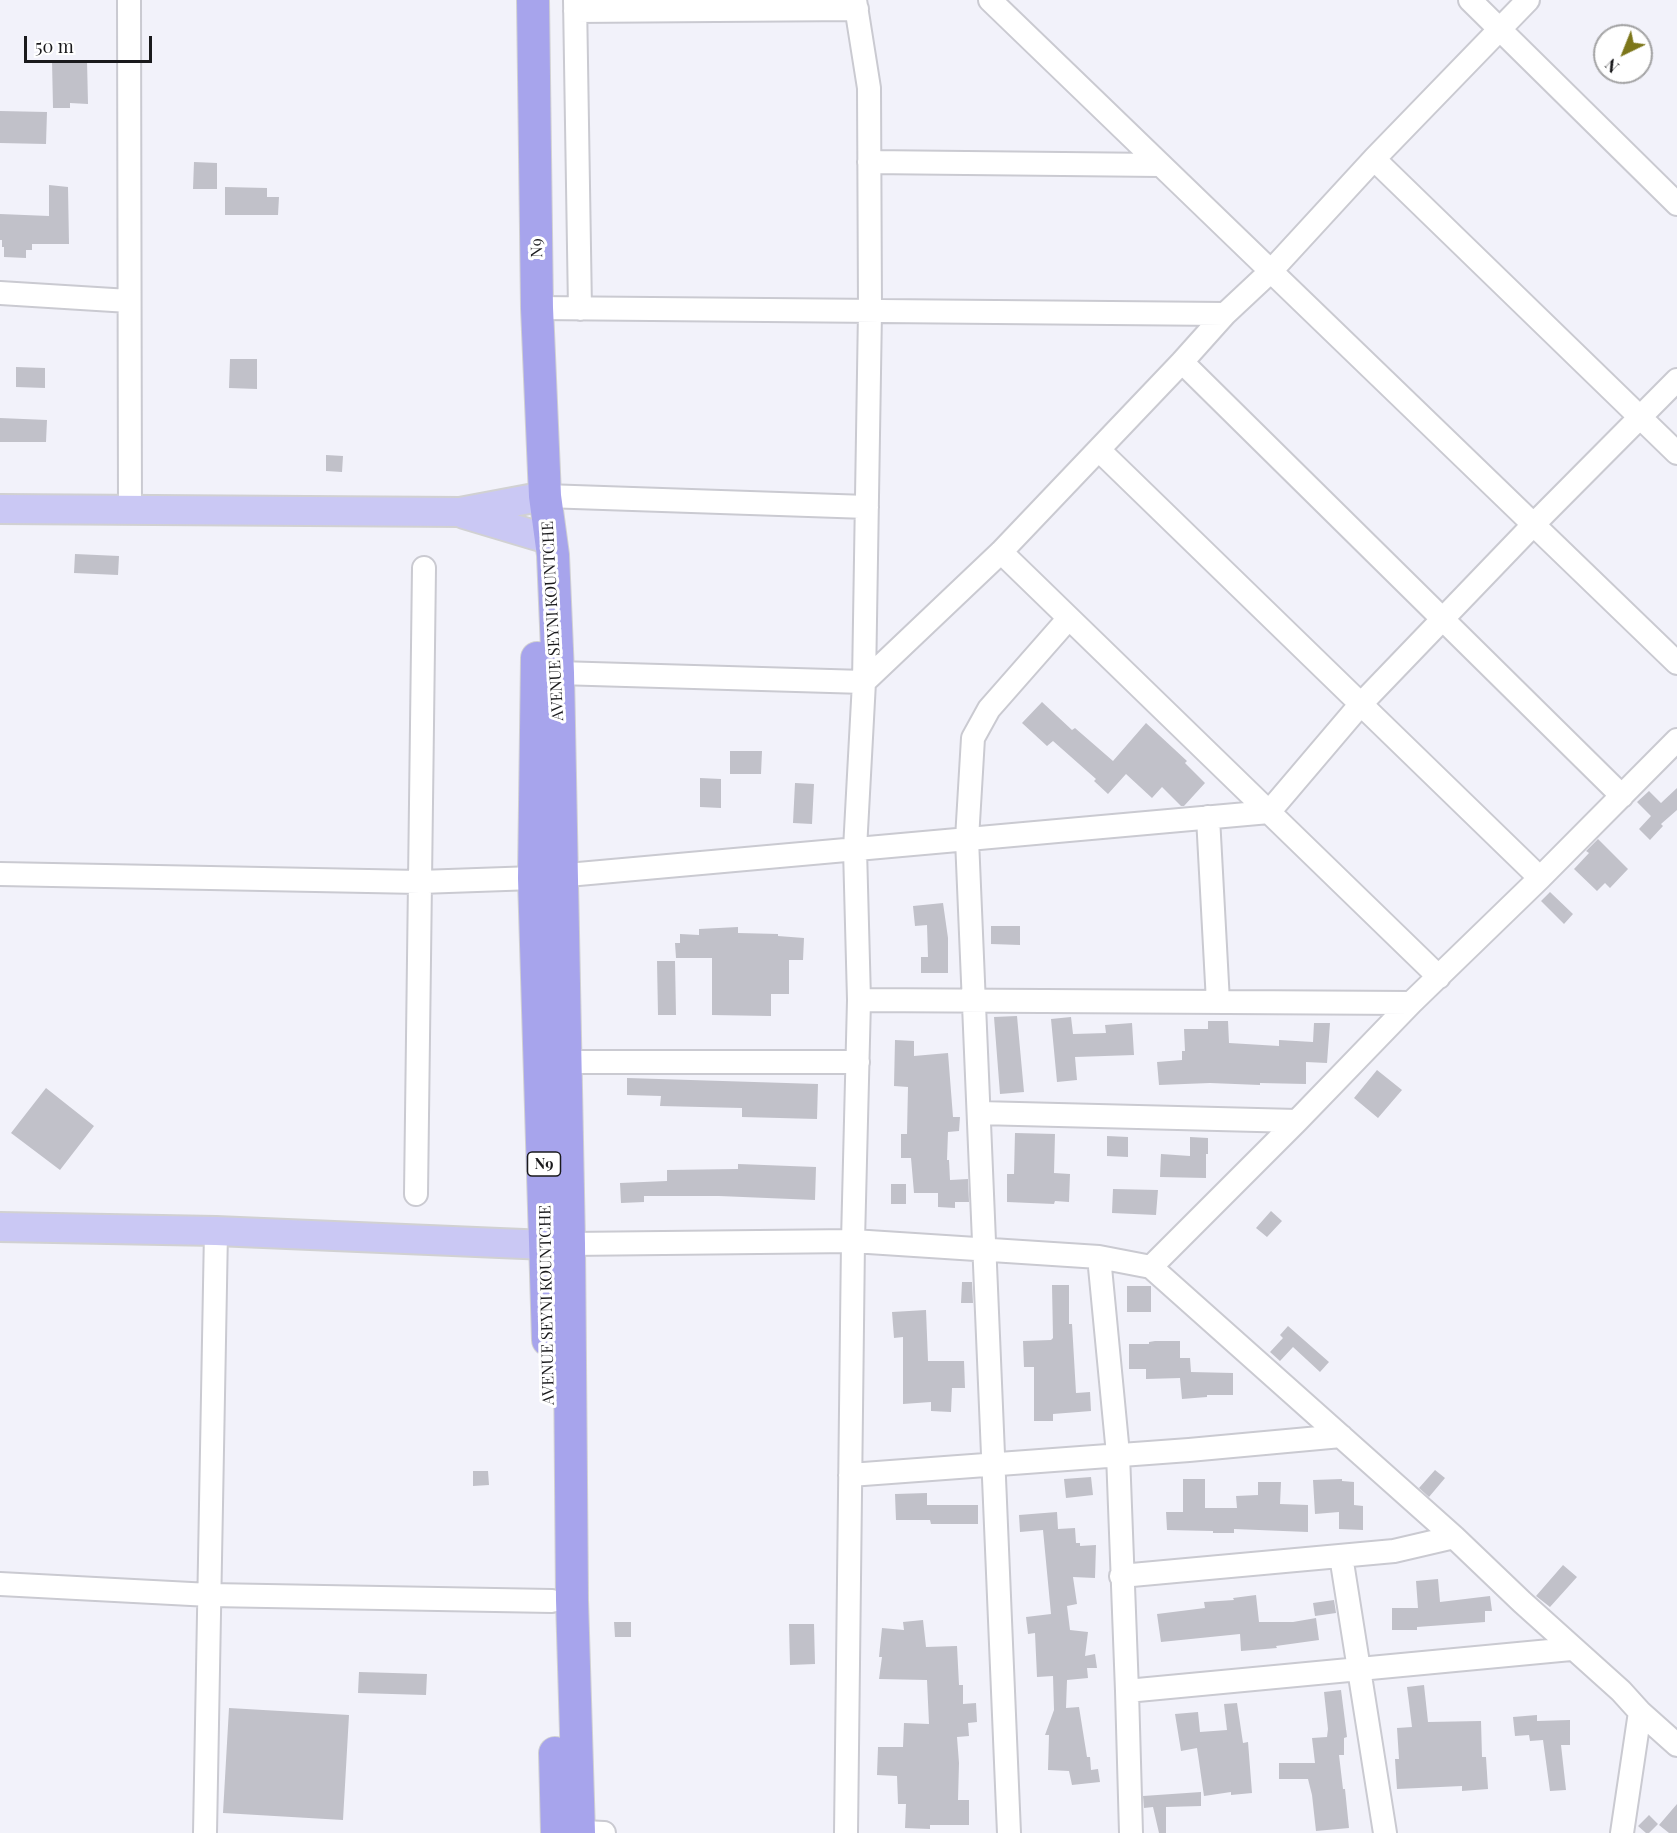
<!DOCTYPE html>
<html>
<head>
<meta charset="utf-8">
<style>
  body { margin:0 }
  #map { position:relative; width:1677px; height:1833px; overflow:hidden; background:#f2f2fa; font-family:"Playfair Display",serif }
  canvas { display:block }
  .north { position:absolute; left:1593px; top:24px; width:60px; height:60px; box-sizing:border-box; background:#fff; border:2px solid #a3a3a4; border-radius:50%; rotate:223deg; font-size:16px; font-weight:700; line-height:24px; text-align:center; color:#1a1a1c }
  .north::after { content:''; display:block; margin:auto; width:21px; height:27px; background:#7c761a; clip-path:polygon(50% 0,100% 100%,50% 72%,0 100%) }
  .scale { position:absolute; left:24px; top:36px; width:128px; height:27px; box-sizing:border-box; border:3px solid #1a1a1c; border-top:0; padding-left:8px; font-size:18px; line-height:21px; white-space:nowrap; color:#1a1a1c; -webkit-text-stroke:4px #fff; paint-order:stroke }
</style>
</head>
<body>
<div id="map">
<canvas width="1677" height="1833"></canvas>
<div class="north">N</div>
<div class="scale">50 m</div>
</div>
<script>
const ctx = document.querySelector('canvas').getContext('2d');
ctx.lineJoin = 'round';
function fillPath(path, color) {
  ctx.fillStyle = color;
  ctx.fill(path, 'evenodd');
}
function strokePath(path, color, width, dash) {
  ctx.strokeStyle = color;
  ctx.lineWidth = width;
  ctx.lineCap = dash ? 'butt' : 'round';
  ctx.setLineDash(dash || []);
  ctx.stroke(path);
}
function write(font, color, halo, rows, align = 'center') {
  ctx.font = font + ' "Playfair Display",serif';
  ctx.lineWidth = 6;
  ctx.setLineDash([]);
  ctx.textBaseline = 'middle';
  ctx.strokeStyle = halo;
  ctx.fillStyle = color;
  for (const [text, x, y, turn = 0] of rows) {
    ctx.save();
    ctx.translate(x, y);
    ctx.rotate((+turn || 0) * Math.PI / 180);
    ctx.textAlign = isNaN(turn) ? turn : align;
    if (halo) ctx.strokeText(text, 0, 0);
    ctx.fillText(text, 0, 0);
    ctx.restore();
  }
}
const building = new Path2D(`
  M52,60H87L88,104L70,103V108H53Z
  M0,111L47,112L46,144L0,143Z
  M194,162L217,163V189H193Z
  M49,185L68,187L69,244H32V250H26V258L4,257V247H2V240H0V214L49,216Z
  M225,187L267,188V197H279L278,215H225Z
  M230,359H257V389L229,388Z
  M16,367L45,368V388L16,387Z
  M0,418L47,420L46,442H0Z
  M326,455L343,456L342,472L326,471Z
  M75,554L119,556L118,575L74,573Z
  M1042,702L1072,730L1075,728L1113,761L1146,723L1187,761L1185,763L1205,783L1184,806H1181L1162,787L1152,798L1126,774L1108,794L1094,781L1096,779L1053,741L1047,746L1022,723Z
  M730,751H762L761,774H730Z
  M700,778L721,779V808L700,807Z
  M795,783L814,784L812,824L793,823Z
  M1677,788V810L1661,824L1663,826L1650,840L1639,829L1651,816L1637,802L1649,791L1661,803Z
  M1598,839L1628,869L1610,888L1605,883L1597,891L1574,869L1589,853L1586,851Z
  M1550,892L1573,914L1564,924L1541,901Z
  M943,903L948,938V973H921V957H928L927,925L915,926L913,906Z
  M991,926H1020V945L991,944Z
  M738,927V933L778,934V936L804,938L803,960H789V994H771V1016L712,1015V958H676L675,943H680V934L699,935V929Z
  M657,961H675L676,1015H658Z
  M1017,1016L1024,1092L1000,1094L994,1017Z
  M1071,1017L1073,1034L1106,1033L1105,1025L1132,1023L1134,1055L1075,1057L1077,1080L1057,1082L1051,1019Z
  M1208,1021H1228L1229,1043L1279,1046V1040L1313,1042L1314,1023H1330L1327,1063L1306,1062V1084L1260,1083V1085L1210,1083L1159,1085L1157,1062L1182,1060V1051H1185L1184,1029H1208Z
  M895,1040L914,1041V1056L948,1053L953,1117H960L959,1131L948,1132L947,1160H949L950,1180L968,1179L969,1202H955V1208L938,1207V1193H914L911,1158H901V1134H907L908,1087L894,1086Z
  M1377,1070L1402,1090L1378,1118L1354,1098Z
  M627,1078L818,1084L817,1119L742,1117V1108L660,1106L661,1096L627,1095Z
  M46,1088L94,1126L60,1170L11,1133Z
  M1015,1133L1055,1134L1054,1173L1070,1174L1069,1202L1055,1201L1054,1204L1007,1202V1174H1014Z
  M1107,1136L1128,1137V1157L1107,1156Z
  M1190,1137L1208,1138V1154H1206V1178L1160,1177L1161,1154L1190,1156Z
  M738,1164L816,1167L815,1200L719,1196H644V1202L621,1203L620,1183L667,1181V1170L738,1169Z
  M891,1184H906V1204H891Z
  M1113,1189L1158,1190L1156,1215L1112,1213Z
  M1271,1211L1282,1221L1267,1237L1256,1228Z
  M962,1282H972L973,1303H961Z
  M1052,1285H1069V1324H1072L1076,1393L1090,1392L1091,1411L1053,1414V1421H1034V1367H1024L1023,1341L1051,1340L1053,1338Z
  M1127,1286H1151V1312H1127Z
  M926,1310L928,1361H964L965,1388H952L951,1412L931,1411V1402L903,1404V1337L894,1338L892,1312Z
  M1288,1326L1329,1362L1320,1372L1293,1347L1280,1361L1270,1352L1283,1338L1280,1335Z
  M1155,1341H1180V1358H1190L1191,1372L1233,1373V1395H1207V1397L1182,1399L1180,1378L1146,1379V1369H1129V1344H1149V1342Z
  M1435,1470L1445,1478L1429,1497L1419,1488Z
  M473,1471H488L489,1485L473,1486Z
  M1091,1477L1093,1495L1066,1498L1064,1479Z
  M1183,1479H1205V1508H1237L1236,1496L1258,1495V1482H1281L1280,1504L1308,1505V1532L1234,1529V1533H1213V1531L1167,1530L1166,1512H1183Z
  M1342,1479V1481L1354,1482V1505L1363,1506V1530L1339,1529V1512L1315,1514L1313,1480Z
  M927,1493V1505H978V1524H931L930,1520H896L895,1494Z
  M1057,1512L1058,1529L1075,1528L1076,1543H1080V1546L1096,1545L1095,1578L1073,1577L1077,1604L1067,1606L1070,1630L1088,1632L1085,1656L1095,1654L1097,1668H1087L1088,1678L1067,1680L1066,1708L1079,1707L1087,1757H1090L1091,1770L1098,1769L1100,1782L1072,1785L1069,1771L1048,1770L1049,1735H1045L1054,1710L1053,1676L1037,1677L1035,1633L1028,1634L1026,1617L1051,1614L1043,1530L1020,1532L1019,1515Z
  M1563,1565L1577,1577L1550,1607L1536,1596Z
  M1438,1579L1440,1602L1490,1596L1492,1611H1485V1622L1417,1627V1630H1392V1608H1418L1416,1581Z
  M1256,1595L1259,1622H1293L1316,1618L1319,1640L1276,1646L1277,1648L1241,1651L1240,1634L1161,1642L1157,1614L1205,1608L1204,1602L1234,1600L1233,1598Z
  M1334,1600L1336,1613L1315,1616L1313,1603Z
  M923,1620L926,1647L957,1646L959,1685H963V1704L976,1703L977,1722L968,1723L969,1736L957,1737L959,1763L958,1800H969V1825H930V1829L905,1828L906,1804H898L897,1776L877,1775L878,1747H903L904,1723L929,1724L927,1680L879,1679L882,1657H879L882,1628L904,1630L903,1622Z
  M614,1622H631V1637H615Z
  M789,1624H814L815,1664L790,1665Z
  M359,1672L427,1674L426,1695L358,1693Z
  M1424,1685L1428,1722L1481,1721L1482,1757H1486L1488,1789L1462,1791V1786L1397,1789L1395,1759H1399L1397,1728L1412,1727L1407,1687Z
  M1341,1690L1347,1737L1344,1738V1755H1339L1343,1789H1345L1349,1828L1316,1831L1312,1795L1308,1779H1279V1763H1315L1312,1738L1327,1737L1328,1729L1324,1692Z
  M1237,1703L1243,1743L1248,1742L1252,1793L1231,1795V1792L1204,1796L1197,1748L1181,1751L1175,1714L1198,1712L1200,1732L1227,1730L1224,1704Z
  M229,1708L349,1715L343,1820L223,1813Z
  M1537,1715V1721L1570,1720V1745H1561L1566,1790L1550,1791L1543,1740L1530,1741L1529,1735L1515,1736L1513,1717Z
  M1201,1792V1806L1166,1807V1833H1159L1153,1807L1144,1808L1143,1796Z
  M1677,1804V1833H1669L1659,1825Z
  M1649,1815L1658,1824L1649,1833H1646L1638,1826Z`);
const minor = new Path2D(`
  M129,0L130,511
  M575,0L580,309
  M990,0L1677,663
  M1470,0L1677,204
  M575,11L857,9
  M1374,159L1677,453
  M869,162L1160,165
  M0,293L129,301
  M537,308L1225,314
  M1182,362L1622,796
  M1099,450L1540,878
  M545,496L867,507
  M1001,552L1439,977
  M558,673L864,682L1001,552L1182,362L1225,314L1271,271L1374,159L1528,0
  M1208,817L1218,1002
  M0,874L420,882L534,878L1269,812L1360,705L1533,525L1677,380
  M859,1000L1411,1003
  M565,1062H858
  M979,1113L1297,1121
  M416,1194L424,568
  M569,1244L853,1241L1099,1257L1151,1267L1454,1537L1522,1602L1621,1691L1640,1712L1677,1745
  M1099,1257L1118,1454L1127,1691L1131,1833
  M1151,1267L1297,1121L1411,1003L1540,878L1677,740
  M850,1475L1189,1450L1341,1436
  M1341,1556L1385,1833
  M1121,1576L1394,1551L1454,1537
  M0,1584L210,1595L552,1601
  M1127,1691L1571,1649
  M564,1831L604,1833
  M205,1833L216,1231
  M846,1833L853,1241L859,1000L855,849L864,682L870,311L869,88L855,0
  M1009,1833L967,839L973,738L989,709L1069,618
  M1622,1833L1640,1712`);
const major = new Path2D(`
  M0,509L460,512L545,496
  M464,514L551,540
  M0,1227L216,1231L547,1245L567,1244`);
const highway = new Path2D(`
  M533,0L537,308L545,496L553,555L558,673L569,1244L572,1600L579,1833
  M537,658L534,878L548,1340
  M555,1753L557,1833`);
const shields = [
  [544,1164,33]
];
const shieldNames = [
  ["N9",544,1164]
];
const streetNames = [
  ["N9",537,248,-91],
  ["AVENUE SEYNI KOUNTCHE",553,621,-93],
  ["AVENUE SEYNI KOUNTCHE",547,1305,-91]
];
fillPath(building, '#c1c1c9');
strokePath(minor, '#cacad1', 26);
strokePath(major, '#d1d1d2', 32);
strokePath(highway, '#d1d1d2', 34);
strokePath(minor, '#fff', 22);
strokePath(major, '#cac8f4', 28);
strokePath(highway, '#a7a4ec', 32);
for (const [x, y, w] of shields) {
  const box = new Path2D();
  box.roundRect(x - w / 2, y - 12, w, 24, 4.5);
  ctx.fillStyle = '#fff';
  ctx.fill(box);
  strokePath(box, '#1a1a1c', 1.5);
}
write('bold 15px', '#1a1a1c', null, shieldNames);
write('16px', '#1a1a1c', '#fff', streetNames);
</script>
</body>
</html>
